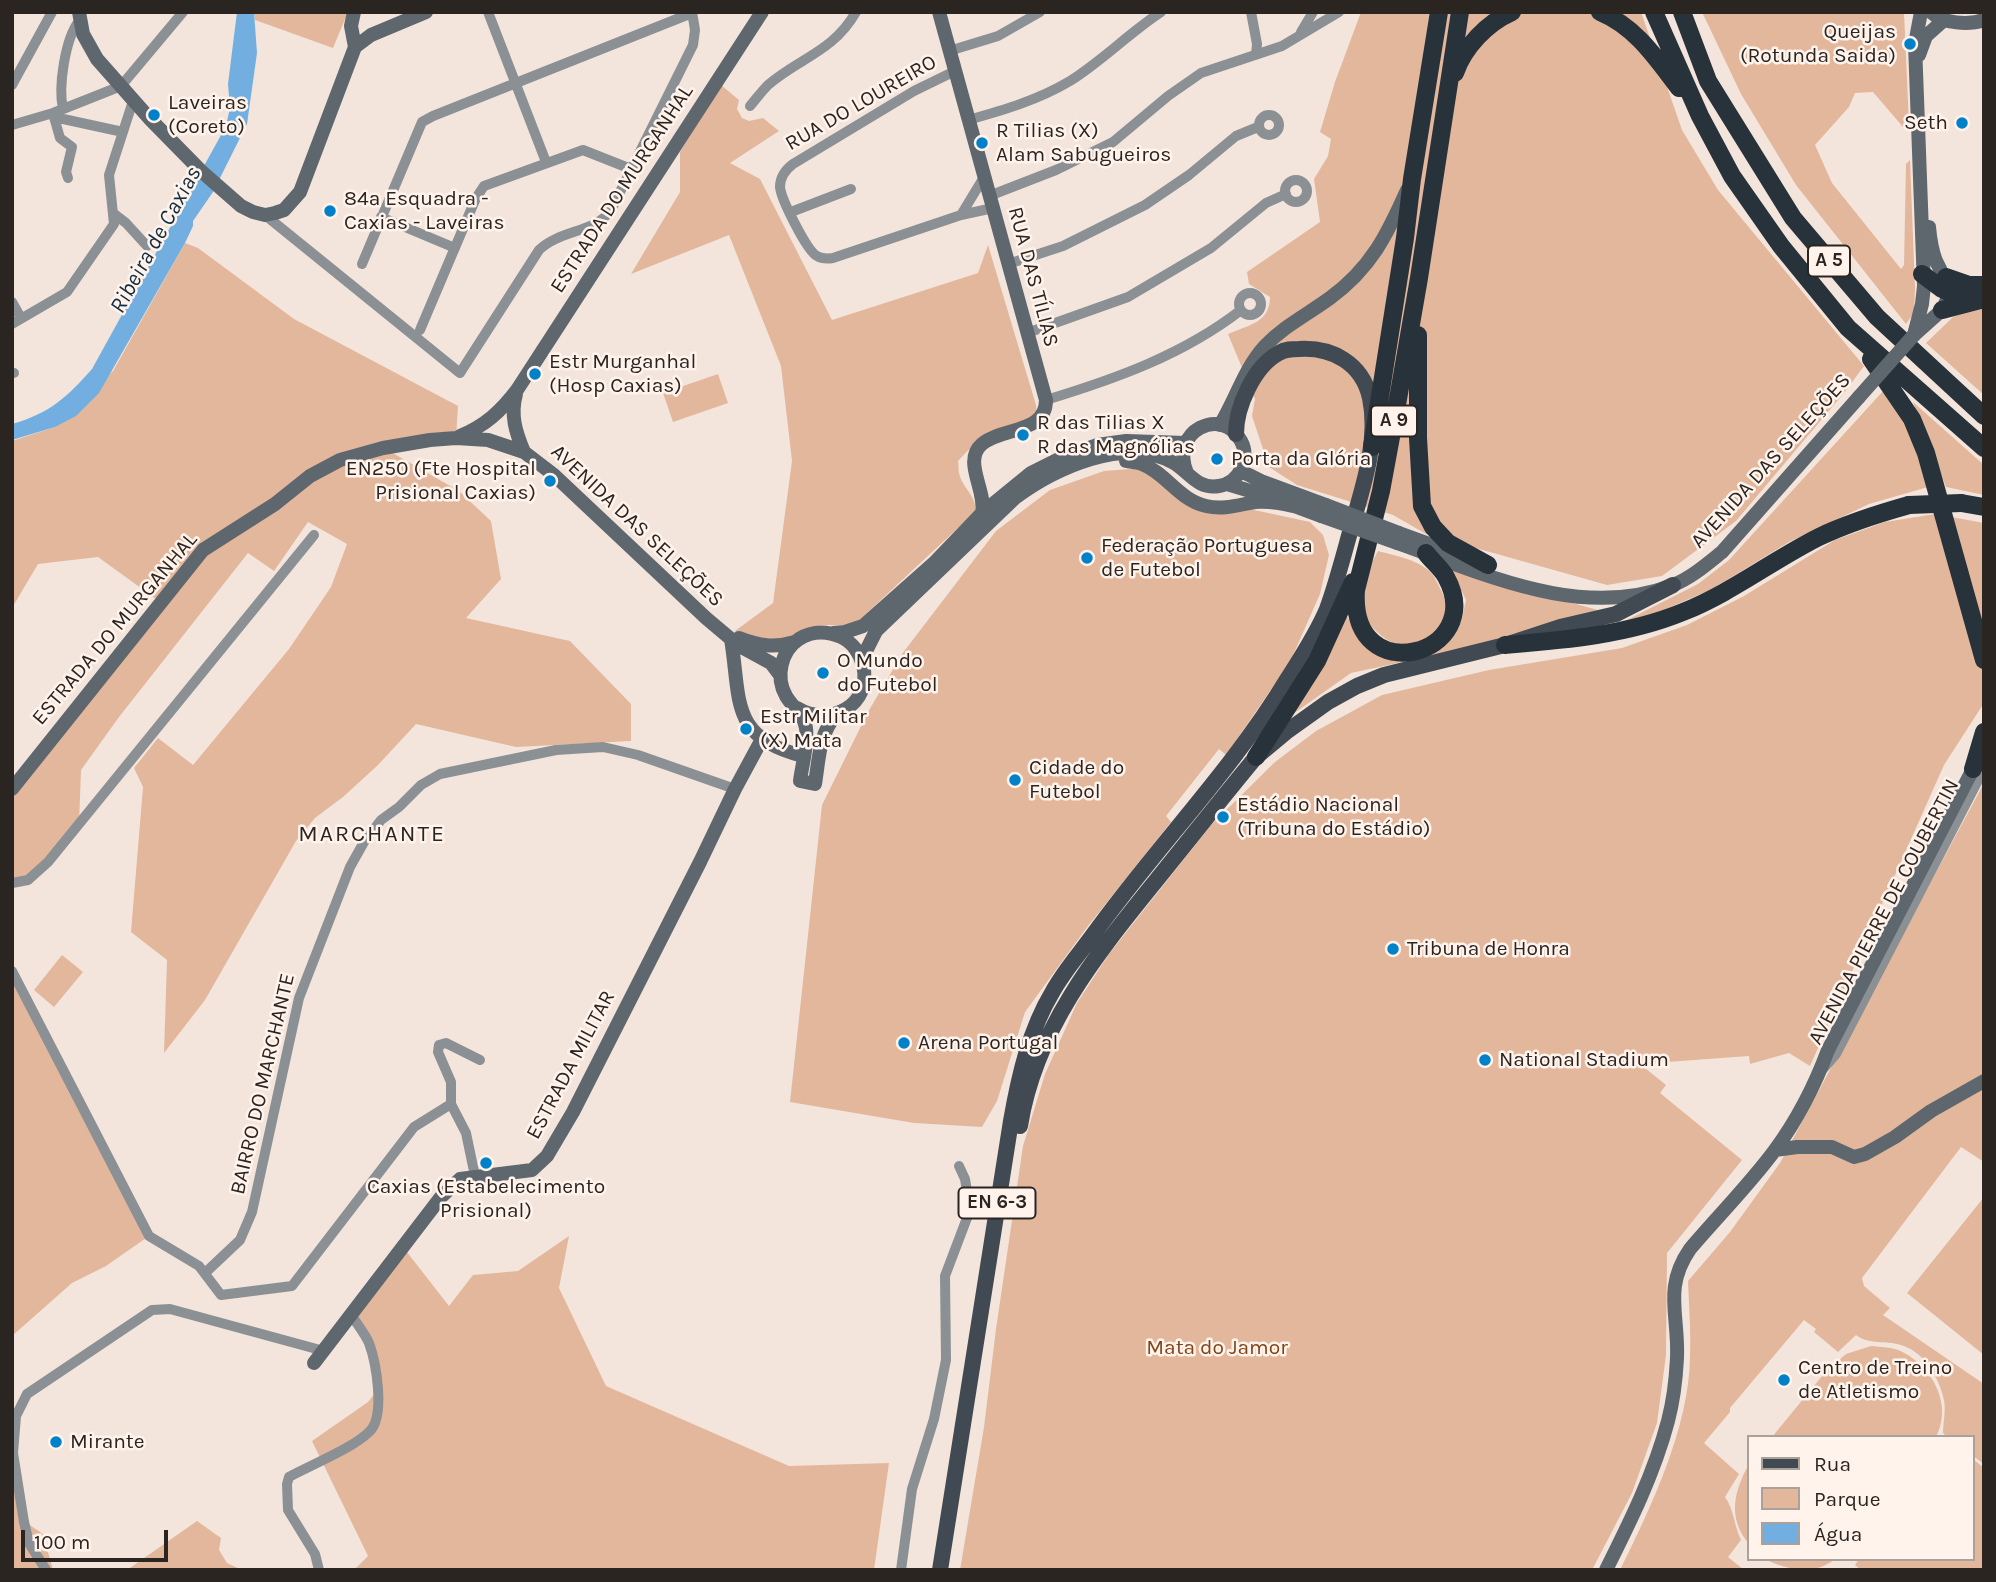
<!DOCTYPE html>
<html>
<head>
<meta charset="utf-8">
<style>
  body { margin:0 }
  #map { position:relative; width:1996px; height:1582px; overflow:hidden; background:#f4e5dc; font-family:Karla,sans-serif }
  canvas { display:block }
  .frame { position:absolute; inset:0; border:14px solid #2b2522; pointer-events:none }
  .legend { position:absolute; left:1747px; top:1435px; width:228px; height:126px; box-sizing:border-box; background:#fff3eb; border:2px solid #aaa19b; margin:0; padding:9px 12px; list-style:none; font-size:21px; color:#2b2522 }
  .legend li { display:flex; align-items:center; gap:14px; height:35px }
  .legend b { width:35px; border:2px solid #aaa19b }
  .scale { position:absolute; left:21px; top:1530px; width:147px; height:32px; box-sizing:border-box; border:4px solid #2b2522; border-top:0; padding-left:9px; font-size:21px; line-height:24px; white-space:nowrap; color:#2b2522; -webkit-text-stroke:5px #fff3eb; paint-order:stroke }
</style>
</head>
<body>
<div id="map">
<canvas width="1996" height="1582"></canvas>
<div class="frame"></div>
<ul class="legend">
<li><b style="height:9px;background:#414a52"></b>Rua</li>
<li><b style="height:19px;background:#e3b79c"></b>Parque</li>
<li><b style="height:19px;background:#72afe0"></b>Água</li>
</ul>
<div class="scale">100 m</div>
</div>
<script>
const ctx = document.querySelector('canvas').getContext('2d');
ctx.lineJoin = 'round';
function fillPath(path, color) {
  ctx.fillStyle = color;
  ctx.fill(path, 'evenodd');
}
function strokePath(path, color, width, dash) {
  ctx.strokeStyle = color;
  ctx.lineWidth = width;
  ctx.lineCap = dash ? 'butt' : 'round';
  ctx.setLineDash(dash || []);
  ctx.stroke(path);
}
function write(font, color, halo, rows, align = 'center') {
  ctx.font = font + ' Karla,sans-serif';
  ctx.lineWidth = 5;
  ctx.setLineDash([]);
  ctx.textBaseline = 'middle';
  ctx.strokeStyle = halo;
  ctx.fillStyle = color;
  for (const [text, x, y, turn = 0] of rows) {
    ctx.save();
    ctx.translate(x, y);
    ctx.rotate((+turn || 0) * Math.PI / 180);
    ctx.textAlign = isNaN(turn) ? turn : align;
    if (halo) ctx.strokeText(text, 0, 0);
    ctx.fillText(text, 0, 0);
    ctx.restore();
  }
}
const green = new Path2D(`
  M254,12H348L333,48L255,20Z
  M1361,12H1641L1682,130L1718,190L1864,366L1844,393L1736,521L1662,576L1607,585L1426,534L1393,515L1297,485L1269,467L1252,416L1255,399L1228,334C1248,325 1270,323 1270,297L1249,284L1247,272L1320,222L1314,179L1328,156L1331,139L1320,132L1335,82Z
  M1702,12H1904L1909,125L1903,127L1873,92L1855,93L1849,107L1815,145L1832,183L1901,269L1904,265L1906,164L1910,160L1915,289L1914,313L1906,324L1796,185L1741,94Z
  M721,85L739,100L737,109L742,118L749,121L763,118L779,131L730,163L760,179L832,320L978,273L988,245L1036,405L1037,413L1034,418L980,438L958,461C959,465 958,469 959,473C962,488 978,497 975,512L854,625H821L788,640L741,637L735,631L773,603L792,461L781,366L729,235L631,274L680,192V152Z
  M185,243L198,248L294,319L458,406L456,438L384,448L459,491L491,521L501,579L466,618L570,641L631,704V741L516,747L416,724L378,765L343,797L315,818L296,841L205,1000L164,1053L167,960L131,932L143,787L134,768L158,738L193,765L289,649L331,587L347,544L308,522L274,571L248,553L119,717L81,770L79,825L28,880L12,883V791L156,599L98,557L38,564L12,608V441L55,427L113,371Z
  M1984,305V395L1926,343L1953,317Z
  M718,374L728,403L673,422L663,393Z
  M1884,390L1911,431L1928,487L1869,504L1789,542L1712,589L1657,613L1623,622L1698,584L1729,560Z
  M1913,402L1984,465V495L1946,487Z
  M1143,468L1203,499L1310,522L1323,535L1329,555L1320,594L1290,662L1226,755L1219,749L1166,816L1171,822L1088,926L1025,1012L997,1101L982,1127L914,1123L790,1102L822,805L868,712L902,654L996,531L1050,490L1104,471Z
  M1935,514L1984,523V703L1944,765L1810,1066L1789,1053L1750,1064L1749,1056L1640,1064L1666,1085L1660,1093L1742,1160L1667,1253L1666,1355L1657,1423L1632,1493L1592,1570H960L984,1427L996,1329L1023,1146L1045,1074L1077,1003L1109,954L1211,825L1275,762L1316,731L1382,695L1489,670L1622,648L1687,625L1744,596L1835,540L1885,522Z
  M1378,551C1396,556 1421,560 1433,575C1437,582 1446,598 1446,605C1447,628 1426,648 1404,646C1388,645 1374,629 1364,619C1363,594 1365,572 1378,551Z
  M1452,570L1598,610L1496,642L1351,673L1293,714L1346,614L1357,636L1391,660L1418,659L1446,643L1462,619L1466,600Z
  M1984,783V1162L1961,1147L1862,1278L1864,1286L1890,1308L1883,1315L1984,1384V1464L1973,1456V1437H1947L1943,1433C1943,1423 1946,1411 1944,1400C1939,1377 1923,1349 1897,1344C1883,1341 1867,1344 1856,1335L1838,1352L1814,1332L1816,1329L1804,1320L1730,1408V1412L1704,1443L1739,1474L1725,1497C1734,1509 1734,1526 1741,1540L1728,1557L1744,1570H1620C1651,1507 1689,1428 1690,1357C1691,1332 1689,1306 1688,1281L1730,1232L1780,1163Z
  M62,955L83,972L54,1007L34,990Z
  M12,971L149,1236L106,1266L72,1283L12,1336Z
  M1984,1197V1355L1907,1293Z
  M569,1236L559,1288L606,1386L789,1466L889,1463L874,1570H354L368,1556L312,1441L368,1402L379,1388L369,1343L350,1315L403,1247L449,1306L473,1275L518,1271Z
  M1871,1346C1880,1347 1890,1347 1898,1350C1930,1363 1954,1403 1936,1437H1772L1827,1370L1846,1354Z
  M12,1418L13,1453L24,1521L43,1534L53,1570H12Z
  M1973,1459L1984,1468V1570H1861L1855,1565L1859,1559H1973Z
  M1749,1464V1544C1727,1518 1734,1491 1749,1464Z
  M197,1521L221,1538L219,1550L227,1563L242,1570H127Z
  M1765,1559H1835C1815,1576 1786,1570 1765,1559Z`);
const water = new Path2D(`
  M237,12H254L257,53L247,124L213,192L193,221V226L185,243L99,393L76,416L55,427L12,440V424C50,413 66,398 92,369L226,126L230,108L228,84Z`);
const street = new Path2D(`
  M488,12L546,162
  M1251,12L1257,44L1256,55
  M1301,32L1313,12
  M949,51L998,36L1040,12
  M955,71L914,91L793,164C785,170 780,177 780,187C781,199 807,251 817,256C822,259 827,259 833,258L961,215L984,177
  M12,85L52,12
  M750,106C756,99 762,91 768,85C799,58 833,52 856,12
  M63,109C58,87 65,39 79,21
  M53,113L54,117L123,132
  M1259 125a10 10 0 1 1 20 0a10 10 0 1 1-20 0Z
  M54,117L60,138L72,147L66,172L68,178
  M968,120C1004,110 1038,100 1070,81C1102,61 1129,33 1161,12
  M12,125L53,113L121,86L183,12
  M1285 191a11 11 0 1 1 22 0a11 11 0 1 1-22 0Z
  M989,196L1056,170L1113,142L1168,96L1201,73L1282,46L1339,12
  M791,212L851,189
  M113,213L126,223L147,246
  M265,215L460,373L539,250C559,230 595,233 611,210L693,45L695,30L692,12
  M961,215L993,208
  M381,217L455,248
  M362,264L422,122L433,116L692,13
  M1008,264L1063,246L1145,205L1189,175L1236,136L1258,127
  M1239 304a11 11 0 1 1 22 0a11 11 0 1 1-22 0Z
  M12,302L21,318
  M12,324L67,292L114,224L109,175L133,101
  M420,330L476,198L484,186L583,150L631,169
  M1027,333L1128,297L1211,248L1266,203L1286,194
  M12,373H14
  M1046,400C1115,379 1183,355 1241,310
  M12,883L28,880L48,862L314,535
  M12,971L149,1236L199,1266L221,1295L292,1286L414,1127L451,1104
  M1824,1068L1836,1054L1984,769
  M475,1176L466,1133L451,1104V1082L438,1052L439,1045L446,1043L480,1060
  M205,1273L240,1240L252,1212L299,998L350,867L364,842L381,820L399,807L421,785L440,774L556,750L603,747L638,755L735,789
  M16,1416L13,1453L24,1522L29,1543L46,1570
  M12,1418L16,1416L27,1394L152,1310L170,1309L324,1351
  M319,1570L315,1554L288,1510L287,1484L289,1477C311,1465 353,1448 369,1432C386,1417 376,1362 369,1343C365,1334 357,1324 352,1316
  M901,1570L912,1489L934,1419L946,1360L945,1276L970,1210L965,1179L959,1166`);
const secondary = new Path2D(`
  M79,12L83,34L97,59L150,119L201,171L241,206L253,212L265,215L275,213L284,210L300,192L355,47L371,35L426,12
  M354,12L351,26L355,47
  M939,12L1046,400C1046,434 1002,427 982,444C962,461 987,491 982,513
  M1931,12C1943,24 1969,25 1984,20
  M1919,55L1926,36L1944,20
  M1914,335L1922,304L1924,286L1915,44L1921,12
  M1914,335L1942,310L1950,294C1947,281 1942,273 1936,261C1932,251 1930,238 1929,227
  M516,394C510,415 516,433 524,452
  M1220,425C1236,399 1244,369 1265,346C1284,326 1308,314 1330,298C1371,268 1387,235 1407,190
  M460,436C485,426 501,411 517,390L762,12
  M1126,461C1131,462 1137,462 1142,464C1166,473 1179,500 1206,506C1223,510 1238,505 1255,502C1268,501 1281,503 1293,506
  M1241,471L1261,481L1326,505
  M1227,484L1270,497L1321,516
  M1399,533L1457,554
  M1397,543C1483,573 1581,621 1673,585C1691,578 1707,564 1722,552L1859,397
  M833,633L845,632L863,626L934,563L982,513L1031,473L1063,457L1097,445L1126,441L1185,443
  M739,638C759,646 775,648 795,642
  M731,639C741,699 729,738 803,756
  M863,664L866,651L876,631L1015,498C1054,469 1126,435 1174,463C1189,472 1198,490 1219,486C1239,483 1251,459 1241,441C1222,405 1169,431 1187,473
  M797,708C829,728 873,705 863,665C860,653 852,642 841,637C827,631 812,631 799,639C781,651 775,677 786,696C793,708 804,714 806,728C808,745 802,765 800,781L815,784C819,759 819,734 836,715
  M12,789L203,550L275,504L310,476L340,460L383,448L430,440L456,438L488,440L524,452L554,475L706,618L738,645L771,663L780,675
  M1775,1150L1797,1147H1832L1854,1157L1865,1154L1895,1137L1931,1111L1984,1081
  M314,1363L441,1197L460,1179L532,1170L547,1156L573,1112L700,862L735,789L762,739
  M1606,1570C1630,1522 1654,1474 1668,1421C1673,1402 1676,1378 1677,1358C1679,1315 1663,1288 1690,1249C1718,1216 1749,1185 1775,1150C1797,1120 1815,1085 1828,1050L1973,769`);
const primary = new Path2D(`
  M1020,1126C1035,1030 1096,955 1155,882C1189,840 1222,798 1256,757L1286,732L1328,702L1357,686L1384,675L1505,645L1560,627L1616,614L1673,585
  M940,1570L1011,1121C1019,1076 1029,1031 1053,991C1064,971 1080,953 1093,935C1156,847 1232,771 1288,678C1302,656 1317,633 1327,609C1335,587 1341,565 1347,543C1359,498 1380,445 1370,398C1362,363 1332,347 1299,349C1292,349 1285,349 1279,353C1254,366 1236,407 1236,434`);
const highway = new Path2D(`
  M1600,12C1636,27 1656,58 1679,88
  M1654,12L1700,116L1732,176L1781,246L1848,328L1984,448
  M1682,12L1708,81L1793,218L1877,317L1984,416
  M1455,73C1464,47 1487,23 1512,12
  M1922,274L1942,289L1969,302
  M1946,277L1969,285H1984
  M1942,310L1984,299
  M1418,335V438L1422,506L1433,527L1448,543L1488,565
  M1871,359L1912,419L1926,453L1984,660
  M1372,447L1405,238L1412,179L1439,12
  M1961,503L1984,507
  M1426,553C1432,561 1442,569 1446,577C1489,655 1349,693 1356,590L1381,491L1398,399L1419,278L1460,12
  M1505,645C1565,640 1627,635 1683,612C1731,593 1773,560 1819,537C1848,523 1877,514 1909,505
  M1256,757L1317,661L1353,582
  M1973,769L1984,732`);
const secondaryBridge = new Path2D(`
  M1859,397L1914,335
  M1326,505L1399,533
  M1321,516L1397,543`);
const highwayBridge = new Path2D(`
  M1909,505L1961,503`);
const markers = [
  [1910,44,7,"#0081c9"],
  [154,115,7,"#0081c9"],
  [1962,123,7,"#0081c9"],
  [982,143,7,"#0081c9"],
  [330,211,7,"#0081c9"],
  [535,374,7,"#0081c9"],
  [1023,435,7,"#0081c9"],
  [1217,459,7,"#0081c9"],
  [550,481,7,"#0081c9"],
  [1087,558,7,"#0081c9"],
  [823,673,7,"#0081c9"],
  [746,729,7,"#0081c9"],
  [1015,780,7,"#0081c9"],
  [1223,817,7,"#0081c9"],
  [1393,949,7,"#0081c9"],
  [904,1043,7,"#0081c9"],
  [1485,1060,7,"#0081c9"],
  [486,1163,7,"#0081c9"],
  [1784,1380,7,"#0081c9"],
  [56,1442,7,"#0081c9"]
];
const shields = [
  [1829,261,42],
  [1394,421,46],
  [997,1203,77]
];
const shieldNames = [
  ["A 5",1829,261],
  ["A 9",1394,421],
  ["EN 6-3",997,1203]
];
const poiNames = [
  ["Queijas",1896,32,"right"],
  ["(Rotunda Saida)",1896,56,"right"],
  ["Laveiras",168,103],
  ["(Coreto)",168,127],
  ["Seth",1948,123,"right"],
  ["R Tilias (X)",996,131],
  ["Alam Sabugueiros",996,155],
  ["84ª Esquadra -",344,199],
  ["Caxias - Laveiras",344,223],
  ["Estr Murganhal",549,362],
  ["(Hosp Caxias)",549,386],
  ["R das Tilias X",1037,423],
  ["R das Magnólias",1037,447],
  ["Porta da Glória",1231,459],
  ["EN250 (Fte Hospital",536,469,"right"],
  ["Prisional Caxias)",536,493,"right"],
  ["Federação Portuguesa",1101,546],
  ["de Futebol",1101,570],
  ["O Mundo",837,661],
  ["do Futebol",837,685],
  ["Estr Militar",760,717],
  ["(X) Mata",760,741],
  ["Cidade do",1029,768],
  ["Futebol",1029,792],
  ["Estádio Nacional",1237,805],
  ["(Tribuna do Estádio)",1237,829],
  ["Tribuna de Honra",1407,949],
  ["Arena Portugal",918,1043],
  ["National Stadium",1499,1060],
  ["Caxias (Estabelecimento",486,1187,"center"],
  ["Prisional)",486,1211,"center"],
  ["Centro de Treino",1798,1368],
  ["de Atletismo",1798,1392],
  ["Mirante",70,1442]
];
const streetNames = [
  ["RUA DO LOUREIRO",861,103,-30],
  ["ESTRADA DO MURGANHAL",622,189,-57],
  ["RUA DAS TÍLIAS",1033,277,75],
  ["AVENIDA DAS SELEÇÕES",1771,461,-48],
  ["AVENIDA DAS SELEÇÕES",637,526,43],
  ["ESTRADA DO MURGANHAL",115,629,-50],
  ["AVENIDA PIERRE DE COUBERTIN",1884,912,-62],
  ["ESTRADA MILITAR",571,1065,-62],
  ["BAIRRO DO MARCHANTE",263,1084,-77]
];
const parkNames = [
  ["Mata do Jamor",1217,1348]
];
const waterNames = [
  ["Ribeira de Caxias",156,240,-61]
];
const neighbourhoodNames = [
  ["MARCHANTE",372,834]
];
fillPath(green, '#e3b79c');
fillPath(water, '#72afe0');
strokePath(street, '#8b9095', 10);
strokePath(secondary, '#5f676e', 14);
strokePath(primary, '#414a52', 16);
strokePath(highway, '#28323a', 18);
strokePath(secondaryBridge, '#5f676e', 14);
strokePath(highwayBridge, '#28323a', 18);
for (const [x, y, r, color] of markers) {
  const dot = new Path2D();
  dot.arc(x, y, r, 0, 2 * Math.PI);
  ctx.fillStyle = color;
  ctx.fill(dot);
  strokePath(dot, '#fff3eb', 2.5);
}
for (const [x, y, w] of shields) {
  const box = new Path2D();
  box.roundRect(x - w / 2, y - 15.5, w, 31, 5);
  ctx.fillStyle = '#fff3eb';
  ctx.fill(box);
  strokePath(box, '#2b2522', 2);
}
write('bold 19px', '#2b2522', null, shieldNames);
write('21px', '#2b2522', '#fff3eb', poiNames, 'left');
write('21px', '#2b2522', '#fff3eb', streetNames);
write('21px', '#804417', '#fff3eb', parkNames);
write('italic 23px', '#132e42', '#fff3eb', waterNames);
ctx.letterSpacing = '2px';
write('23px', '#2b2522', '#fff3eb', neighbourhoodNames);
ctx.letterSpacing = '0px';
</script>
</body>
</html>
